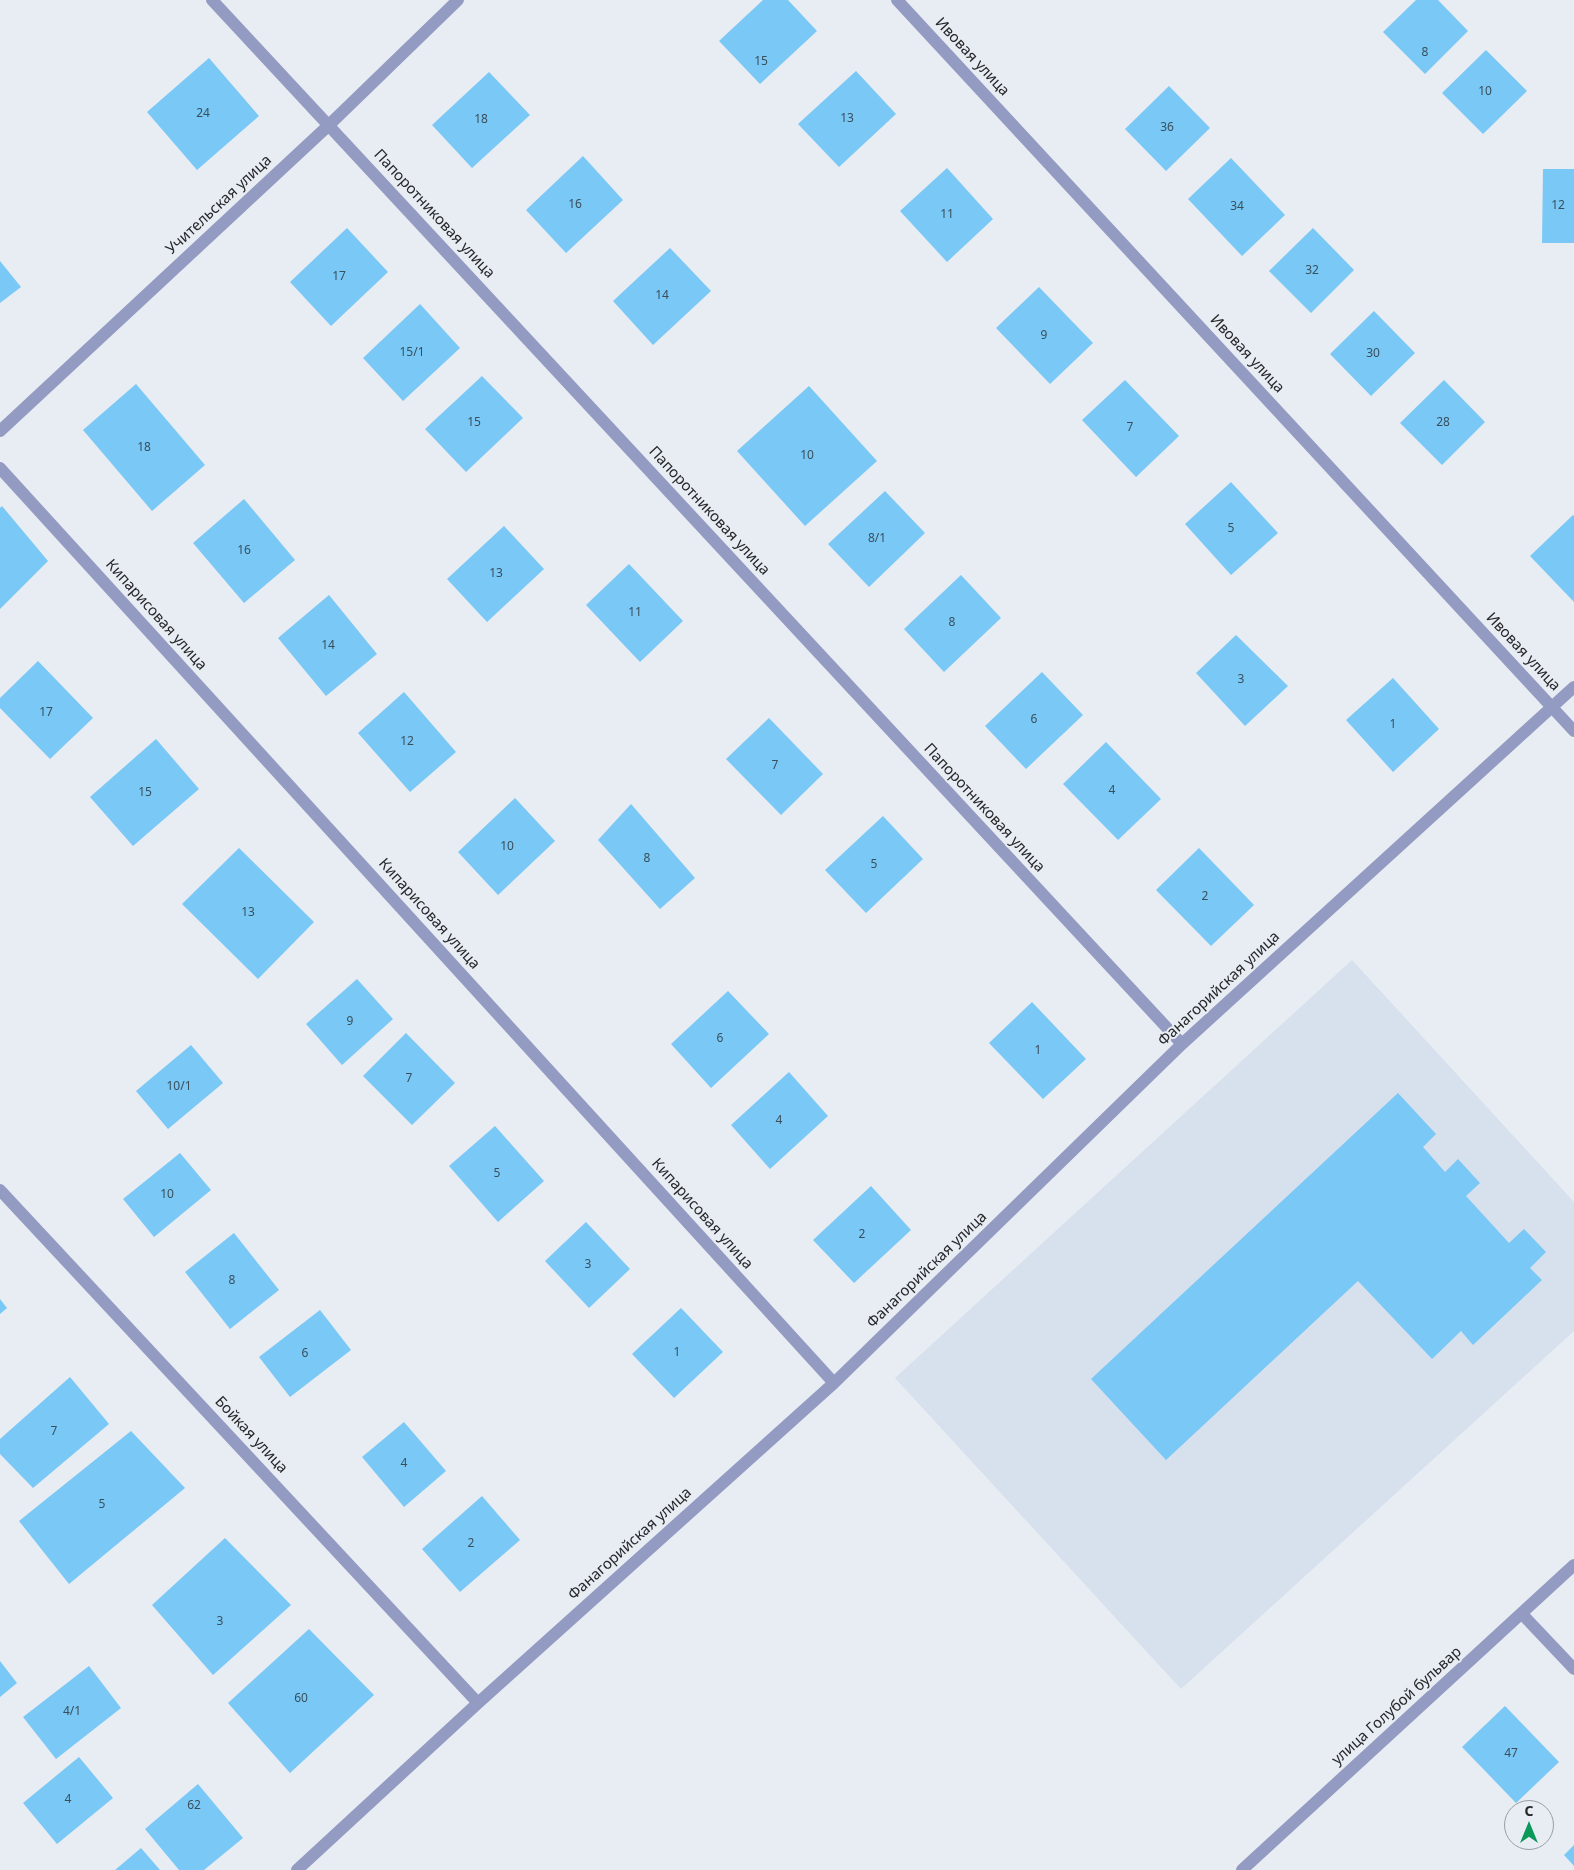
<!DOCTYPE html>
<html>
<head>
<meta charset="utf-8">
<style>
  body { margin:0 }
  #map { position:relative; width:1574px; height:1870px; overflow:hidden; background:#e8ecf3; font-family:"Noto Sans",sans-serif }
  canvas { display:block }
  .north { position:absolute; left:1504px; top:1800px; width:50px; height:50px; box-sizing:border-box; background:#e8ecf3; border:1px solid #9a9da2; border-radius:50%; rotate:0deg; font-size:14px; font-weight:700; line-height:20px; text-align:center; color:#252729 }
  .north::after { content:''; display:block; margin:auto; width:18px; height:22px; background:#0b995a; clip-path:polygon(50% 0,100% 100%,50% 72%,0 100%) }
</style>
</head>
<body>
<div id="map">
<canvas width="1574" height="1870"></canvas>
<div class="north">С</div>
</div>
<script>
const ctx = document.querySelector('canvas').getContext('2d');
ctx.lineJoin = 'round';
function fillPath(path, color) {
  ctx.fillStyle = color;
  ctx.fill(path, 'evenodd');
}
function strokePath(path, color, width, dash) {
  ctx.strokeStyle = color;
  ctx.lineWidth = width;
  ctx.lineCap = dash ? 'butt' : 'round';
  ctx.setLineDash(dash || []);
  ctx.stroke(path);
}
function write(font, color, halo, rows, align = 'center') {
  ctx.font = font + ' "Noto Sans",sans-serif';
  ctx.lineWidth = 4;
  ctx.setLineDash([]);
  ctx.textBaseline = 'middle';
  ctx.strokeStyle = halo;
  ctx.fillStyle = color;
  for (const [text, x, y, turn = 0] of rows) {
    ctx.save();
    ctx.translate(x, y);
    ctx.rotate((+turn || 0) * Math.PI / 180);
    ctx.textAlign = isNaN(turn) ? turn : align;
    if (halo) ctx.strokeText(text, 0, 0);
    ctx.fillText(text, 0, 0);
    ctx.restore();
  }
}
const built = new Path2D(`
  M1352,960L1574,1202V1331L1181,1689L895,1378Z`);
const building = new Path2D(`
  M763,0H788L817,31L760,84L719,41Z
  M1416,0H1438L1468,31L1425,74L1383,32Z
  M1486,50L1527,91L1483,134L1442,93Z
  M209,58L259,116L197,170L147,112Z
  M856,71L896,114L839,167L798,124Z
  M489,72L530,115L472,168L432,125Z
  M1169,86L1210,128L1166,171L1125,129Z
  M583,156L623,200L566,253L526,210Z
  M1231,158L1285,215L1242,256L1188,199Z
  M947,168L993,219L947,262L900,211Z
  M1543,169H1574V243H1542Z
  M347,228L388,272L331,326L290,282Z
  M1313,228L1354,270L1311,313L1269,271Z
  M670,248L711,291L653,345L613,301Z
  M0,261L21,287L0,303Z
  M1039,287L1093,343L1050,384L996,328Z
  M420,304L460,348L403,401L363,358Z
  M1374,311L1415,353L1371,396L1330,354Z
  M482,376L523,418L466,472L425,429Z
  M1125,380L1179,436L1136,477L1082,420Z
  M1444,380L1485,422L1442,465L1400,423Z
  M136,384L205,465L152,511L83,430Z
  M809,386L877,461L805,526L737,451Z
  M1231,482L1278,533L1231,575L1185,524Z
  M885,491L925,533L869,587L828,544Z
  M244,499L295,560L244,603L193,543Z
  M2,506L48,561L0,609V508Z
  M1573,515L1574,516V602L1530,556Z
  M504,526L544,569L487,622L447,579Z
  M629,564L683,621L640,662L586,605Z
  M961,575L1001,618L944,672L904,629Z
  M329,595L377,654L326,696L278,638Z
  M1236,635L1288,686L1245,726L1196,673Z
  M38,661L93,718L50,759L0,708V698Z
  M1042,672L1083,715L1026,769L985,726Z
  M1393,678L1439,729L1393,772L1346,720Z
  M404,692L456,752L410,792L358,733Z
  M769,718L823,774L781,815L726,759Z
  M156,739L199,789L133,846L90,797Z
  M1106,742L1161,799L1118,840L1063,784Z
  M515,798L555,841L498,895L458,852Z
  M631,804L695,878L660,909L598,840Z
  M883,816L923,859L866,913L825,870Z
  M239,848L314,922L258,979L182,904Z
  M1199,848L1254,905L1211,946L1156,890Z
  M357,979L393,1019L342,1065L306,1024Z
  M728,991L769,1034L711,1088L671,1044Z
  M1032,1002L1086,1059L1043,1099L989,1043Z
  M406,1033L455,1083L412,1125L363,1076Z
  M191,1045L223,1083L168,1129L136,1091Z
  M789,1072L828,1116L770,1169L731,1125Z
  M1398,1093L1436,1134L1423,1147L1445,1172L1458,1159L1480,1183L1466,1196L1509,1243L1524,1229L1546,1252L1530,1268L1542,1280L1473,1345L1461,1331L1432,1359L1358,1281L1166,1460L1091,1379Z
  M495,1126L544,1181L498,1222L449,1166Z
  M180,1153L211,1190L154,1237L123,1199Z
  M871,1186L911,1230L854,1283L813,1240Z
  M586,1222L630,1269L589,1308L545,1261Z
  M234,1233L279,1290L230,1329L185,1272Z
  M0,1299L7,1308L0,1314Z
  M681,1308L723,1352L674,1398L632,1354Z
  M320,1310L351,1350L290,1397L259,1357Z
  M70,1377L109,1424L33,1488L0,1454V1439Z
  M404,1422L446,1471L404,1507L362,1457Z
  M131,1431L185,1488L69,1584L19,1521Z
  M482,1496L520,1540L460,1592L422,1549Z
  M225,1538L291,1605L213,1675L152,1605Z
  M309,1629L374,1695L290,1773L228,1703Z
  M0,1661L17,1683L0,1697Z
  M89,1666L121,1708L56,1759L23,1717Z
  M1505,1706L1559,1762L1516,1803L1462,1747Z
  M79,1757L113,1798L57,1844L23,1803Z
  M198,1784L243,1838L204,1870H179L145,1829Z
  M1574,1845V1866L1564,1855Z
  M141,1848L160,1870H115Z`);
const minor = new Path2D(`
  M212,0L1182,1044
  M897,0L1574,731
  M0,431L329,125L458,0
  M0,468L834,1383
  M0,1190L478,1703
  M1522,1614L1574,1669
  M297,1870L478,1703L834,1383L1182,1044L1574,687
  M1242,1870L1574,1565`);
const numberNames = [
  ["8",1425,53],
  ["15",761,62],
  ["10",1485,92],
  ["24",203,114],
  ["13",847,119],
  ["18",481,120],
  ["36",1167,128],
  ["16",575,205],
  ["12",1558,206],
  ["34",1237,207],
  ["11",947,215],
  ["32",1312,271],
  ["17",339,277],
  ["14",662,296],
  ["9",1044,336],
  ["15/1",412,353],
  ["30",1373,354],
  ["15",474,423],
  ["28",1443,423],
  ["7",1130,428],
  ["18",144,448],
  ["10",807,456],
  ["5",1231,529],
  ["8/1",877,539],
  ["16",244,551],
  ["13",496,574],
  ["11",635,613],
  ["8",952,623],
  ["14",328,646],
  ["3",1241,680],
  ["17",46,713],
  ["6",1034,720],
  ["1",1393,725],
  ["12",407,742],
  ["7",775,766],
  ["4",1112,791],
  ["15",145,793],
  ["10",507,847],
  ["8",647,859],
  ["5",874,865],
  ["2",1205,897],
  ["13",248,913],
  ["9",350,1022],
  ["6",720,1039],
  ["1",1038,1051],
  ["7",409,1079],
  ["10/1",179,1087],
  ["4",779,1121],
  ["5",497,1174],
  ["10",167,1195],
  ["2",862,1235],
  ["3",588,1265],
  ["8",232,1281],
  ["1",677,1353],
  ["6",305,1354],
  ["7",54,1432],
  ["4",404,1464],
  ["5",102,1505],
  ["2",471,1544],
  ["3",220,1622],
  ["60",301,1699],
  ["4/1",72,1712],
  ["47",1511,1754],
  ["4",68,1800],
  ["62",194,1806]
];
const streetNames = [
  ["Ивовая улица",972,57,47],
  ["Учительская улица",219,205,-43],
  ["Папоротниковая улица",434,214,47],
  ["Ивовая улица",1247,354,47],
  ["Папоротниковая улица",709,511,47],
  ["Кипарисовая улица",156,615,48],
  ["Ивовая улица",1523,652,47],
  ["Папоротниковая улица",984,808,47],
  ["Кипарисовая улица",429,914,48],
  ["Фанагорийская улица",1219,989,-43],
  ["Кипарисовая улица",702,1214,48],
  ["Фанагорийская улица",927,1270,-44],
  ["Бойкая улица",251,1435,47],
  ["Фанагорийская улица",630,1544,-42],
  ["улица Голубой бульвар",1397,1706,-42]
];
fillPath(built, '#d7e0ed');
fillPath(building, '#79c8f6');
strokePath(minor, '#939bc2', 12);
write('12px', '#3a4f5c', null, numberNames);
write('15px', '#252729', '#e8ecf3', streetNames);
</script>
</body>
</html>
